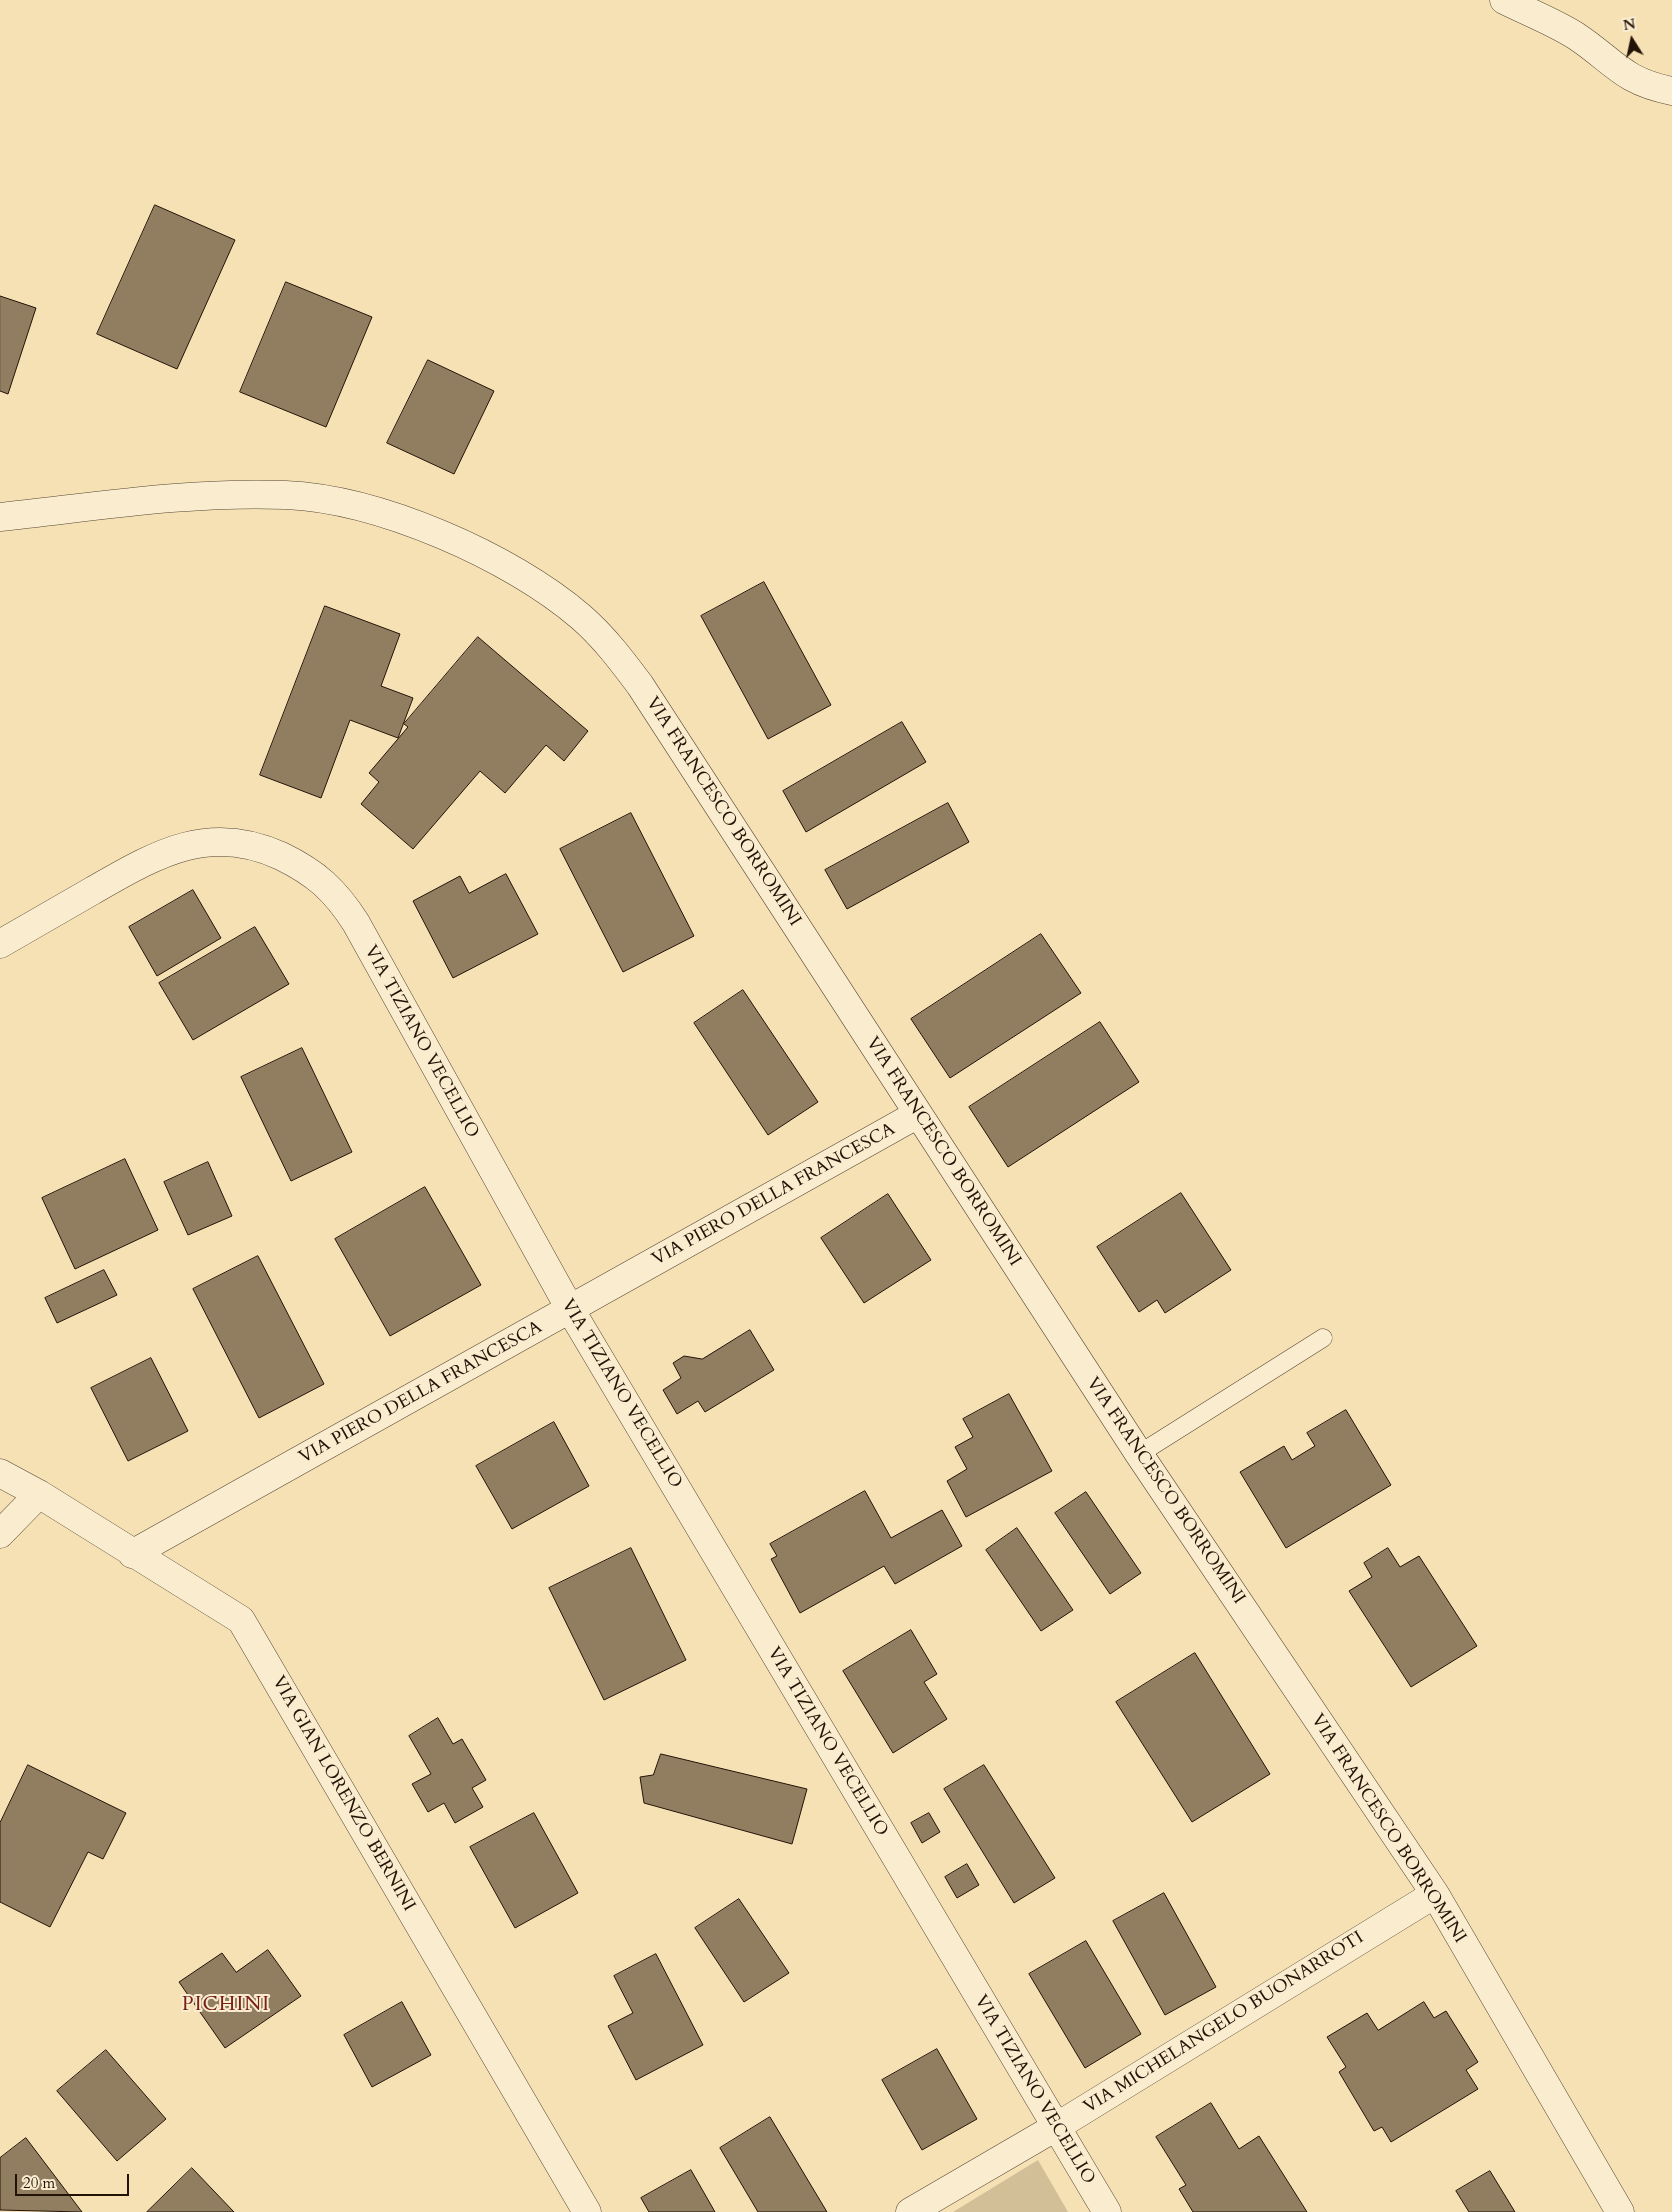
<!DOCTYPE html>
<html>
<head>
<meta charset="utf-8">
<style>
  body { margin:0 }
  #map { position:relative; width:1672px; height:2212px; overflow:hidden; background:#f6e1b5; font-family:Cardo,serif }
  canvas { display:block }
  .north { position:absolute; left:1607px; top:15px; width:50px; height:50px; -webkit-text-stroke:4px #f9eccf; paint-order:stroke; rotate:350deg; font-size:14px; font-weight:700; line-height:20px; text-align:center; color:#231307 }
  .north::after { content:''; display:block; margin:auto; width:18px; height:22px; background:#231307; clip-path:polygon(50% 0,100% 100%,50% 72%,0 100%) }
  .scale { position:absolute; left:15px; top:2174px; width:114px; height:22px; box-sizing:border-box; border:2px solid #231307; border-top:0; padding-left:6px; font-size:15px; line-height:18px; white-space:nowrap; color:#231307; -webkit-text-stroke:4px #f9eccf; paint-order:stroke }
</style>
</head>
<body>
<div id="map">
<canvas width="1672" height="2212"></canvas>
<div class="north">N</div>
<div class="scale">20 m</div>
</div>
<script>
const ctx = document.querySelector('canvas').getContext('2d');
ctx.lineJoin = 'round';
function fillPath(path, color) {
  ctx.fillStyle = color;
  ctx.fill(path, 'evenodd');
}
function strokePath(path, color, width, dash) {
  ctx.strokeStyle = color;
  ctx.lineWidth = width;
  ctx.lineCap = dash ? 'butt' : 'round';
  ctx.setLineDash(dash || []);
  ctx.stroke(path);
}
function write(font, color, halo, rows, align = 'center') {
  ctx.font = font + ' Cardo,serif';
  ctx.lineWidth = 4;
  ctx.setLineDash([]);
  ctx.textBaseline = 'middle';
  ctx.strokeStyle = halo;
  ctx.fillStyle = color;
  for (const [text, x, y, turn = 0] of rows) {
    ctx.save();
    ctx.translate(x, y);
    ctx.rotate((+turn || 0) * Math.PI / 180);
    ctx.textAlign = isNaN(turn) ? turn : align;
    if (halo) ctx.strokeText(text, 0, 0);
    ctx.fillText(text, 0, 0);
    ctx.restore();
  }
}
const green = new Path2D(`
  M1038,2160L1068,2212H953Z`);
const building = new Path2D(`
  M155,205L235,240L177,369L97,334Z
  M286,282L372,317L326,427L240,392Z
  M0,296L36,308L8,394L0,391Z
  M428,360L494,391L454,474L387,443Z
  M764,582L831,705L768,739L701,616Z
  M325,606L400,634L381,686L413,698L398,738L350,720L321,798L260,775Z
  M478,637L588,731L564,761L546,745L505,793L480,771L413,849L361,804L379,782L369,773L408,727L404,724Z
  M902,722L926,762L806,832L783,791Z
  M948,803L969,842L847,909L825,870Z
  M631,813L694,936L623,972L560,849Z
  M506,874L538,934L453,978L413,901L460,876L469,893Z
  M193,890L221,938L157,976L129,927Z
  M255,927L289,984L193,1040L159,983Z
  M1041,934L1081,993L950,1078L911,1019Z
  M743,990L818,1102L768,1135L694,1023Z
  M1100,1022L1139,1082L1008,1167L969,1107Z
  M302,1048L352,1152L291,1181L241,1077Z
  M125,1159L158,1230L75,1269L42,1198Z
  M208,1162L232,1216L188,1235L164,1182Z
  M425,1187L481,1285L390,1336L335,1239Z
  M1181,1193L1231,1270L1165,1313L1157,1300L1139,1312L1097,1247Z
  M888,1194L931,1260L864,1303L821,1238Z
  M258,1256L324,1384L259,1418L193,1289Z
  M104,1270L117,1295L57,1323L45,1298Z
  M750,1330L774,1370L705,1412L698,1401L677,1414L663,1390L681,1378L673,1363L684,1356L702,1359Z
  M151,1358L188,1431L128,1461L91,1388Z
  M1009,1394L1052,1471L966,1517L947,1481L967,1469L955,1447L973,1437L963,1419Z
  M1346,1410L1391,1485L1286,1548L1240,1472L1284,1446L1292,1460L1315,1446L1307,1433Z
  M554,1422L589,1486L512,1529L476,1466Z
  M865,1491L891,1538L942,1510L962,1546L895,1584L884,1566L800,1613L771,1559L777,1556L770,1544Z
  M1086,1492L1141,1573L1110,1594L1055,1513Z
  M1017,1528L1073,1610L1041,1631L986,1550Z
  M631,1548L686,1660L604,1700L549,1588Z
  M1388,1548L1400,1567L1419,1556L1477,1646L1411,1687L1349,1591L1372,1577L1364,1563Z
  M911,1630L937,1674L924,1682L947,1719L893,1753L843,1671Z
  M1195,1653L1270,1774L1192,1822L1116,1702Z
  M438,1718L453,1744L462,1739L486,1780L472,1788L483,1807L455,1823L444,1803L428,1812L412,1784L431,1774L409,1736Z
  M661,1754L807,1789L792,1844L644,1803L640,1777L653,1775Z
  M28,1765L126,1813L103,1859L88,1852L50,1927L0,1902V1823Z
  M984,1765L1055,1878L1014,1903L944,1789Z
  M534,1813L578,1893L515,1928L470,1847Z
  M929,1813L940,1832L922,1843L911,1823Z
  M967,1864L979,1885L957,1898L945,1877Z
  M1164,1893L1216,1987L1165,2015L1113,1921Z
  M739,1899L789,1973L744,2002L695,1928Z
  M1086,1941L1141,2034L1085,2068L1029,1974Z
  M268,1950L301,1996L225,2048L179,1982L222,1953L236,1972Z
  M656,1954L703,2045L636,2080L608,2026L633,2013L614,1976Z
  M402,2002L431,2055L372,2087L344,2035Z
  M1424,2002L1434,2018L1446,2011L1478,2062L1466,2070L1478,2089L1391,2142L1382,2127L1374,2131L1339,2072L1346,2067L1327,2037L1367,2013L1378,2030Z
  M937,2049L977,2119L922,2150L882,2080Z
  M106,2050L166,2119L117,2161L57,2091Z
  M1211,2103L1239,2149L1259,2136L1307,2212H1193L1179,2189L1186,2185L1156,2137Z
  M770,2117L827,2212H758L720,2148Z
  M26,2138L82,2212L0,2210V2158Z
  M192,2168L234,2212H147Z
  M691,2170L715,2212H649L641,2198Z
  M1490,2171L1515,2212H1469L1456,2191Z`);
const lane = new Path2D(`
  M1139,1454L1323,1338`);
const street = new Path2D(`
  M1504,0C1528,12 1554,22 1576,36C1615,62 1622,81 1672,91
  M0,517C94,507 191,491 286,495C379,499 510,556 581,617C604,637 622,661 640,685L1139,1454L1435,1894L1620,2212
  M0,944C31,926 62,908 92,891C155,855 208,822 281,856C316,873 335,890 356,923L570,1309L1107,2212
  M0,1473L39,1494L241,1620L587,2212
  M0,1534L39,1494
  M132,1554L918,1114
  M910,2212L1056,2127L1435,1894`);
const streetNames = [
  ["VIA FRANCESCO BORROMINI",723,812,57],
  ["VIA TIZIANO VECELLIO",421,1042,61],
  ["VIA FRANCESCO BORROMINI",943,1152,57],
  ["VIA PIERO DELLA FRANCESCA",774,1195,-29],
  ["VIA PIERO DELLA FRANCESCA",421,1393,-29],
  ["VIA TIZIANO VECELLIO",621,1394,59],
  ["VIA FRANCESCO BORROMINI",1165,1491,56],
  ["VIA TIZIANO VECELLIO",827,1742,59],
  ["VIA GIAN LORENZO BERNINI",343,1794,60],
  ["VIA FRANCESCO BORROMINI",1388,1829,57],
  ["VIA MICHELANGELO BUONARROTI",1224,2023,-32],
  ["VIA TIZIANO VECELLIO",1034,2090,59]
];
const quarterNames = [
  ["PICHINI",226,2005]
];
fillPath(green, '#d2be97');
fillPath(building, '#917e61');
strokePath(building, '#231307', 1);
strokePath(lane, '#584632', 19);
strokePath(street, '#584632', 29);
strokePath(lane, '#f9eccf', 18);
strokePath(street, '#f9eccf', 28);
write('18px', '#231307', '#f9eccf', streetNames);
ctx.letterSpacing = '1px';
write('20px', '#7a1f14', '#f9eccf', quarterNames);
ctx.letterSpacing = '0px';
</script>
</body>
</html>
